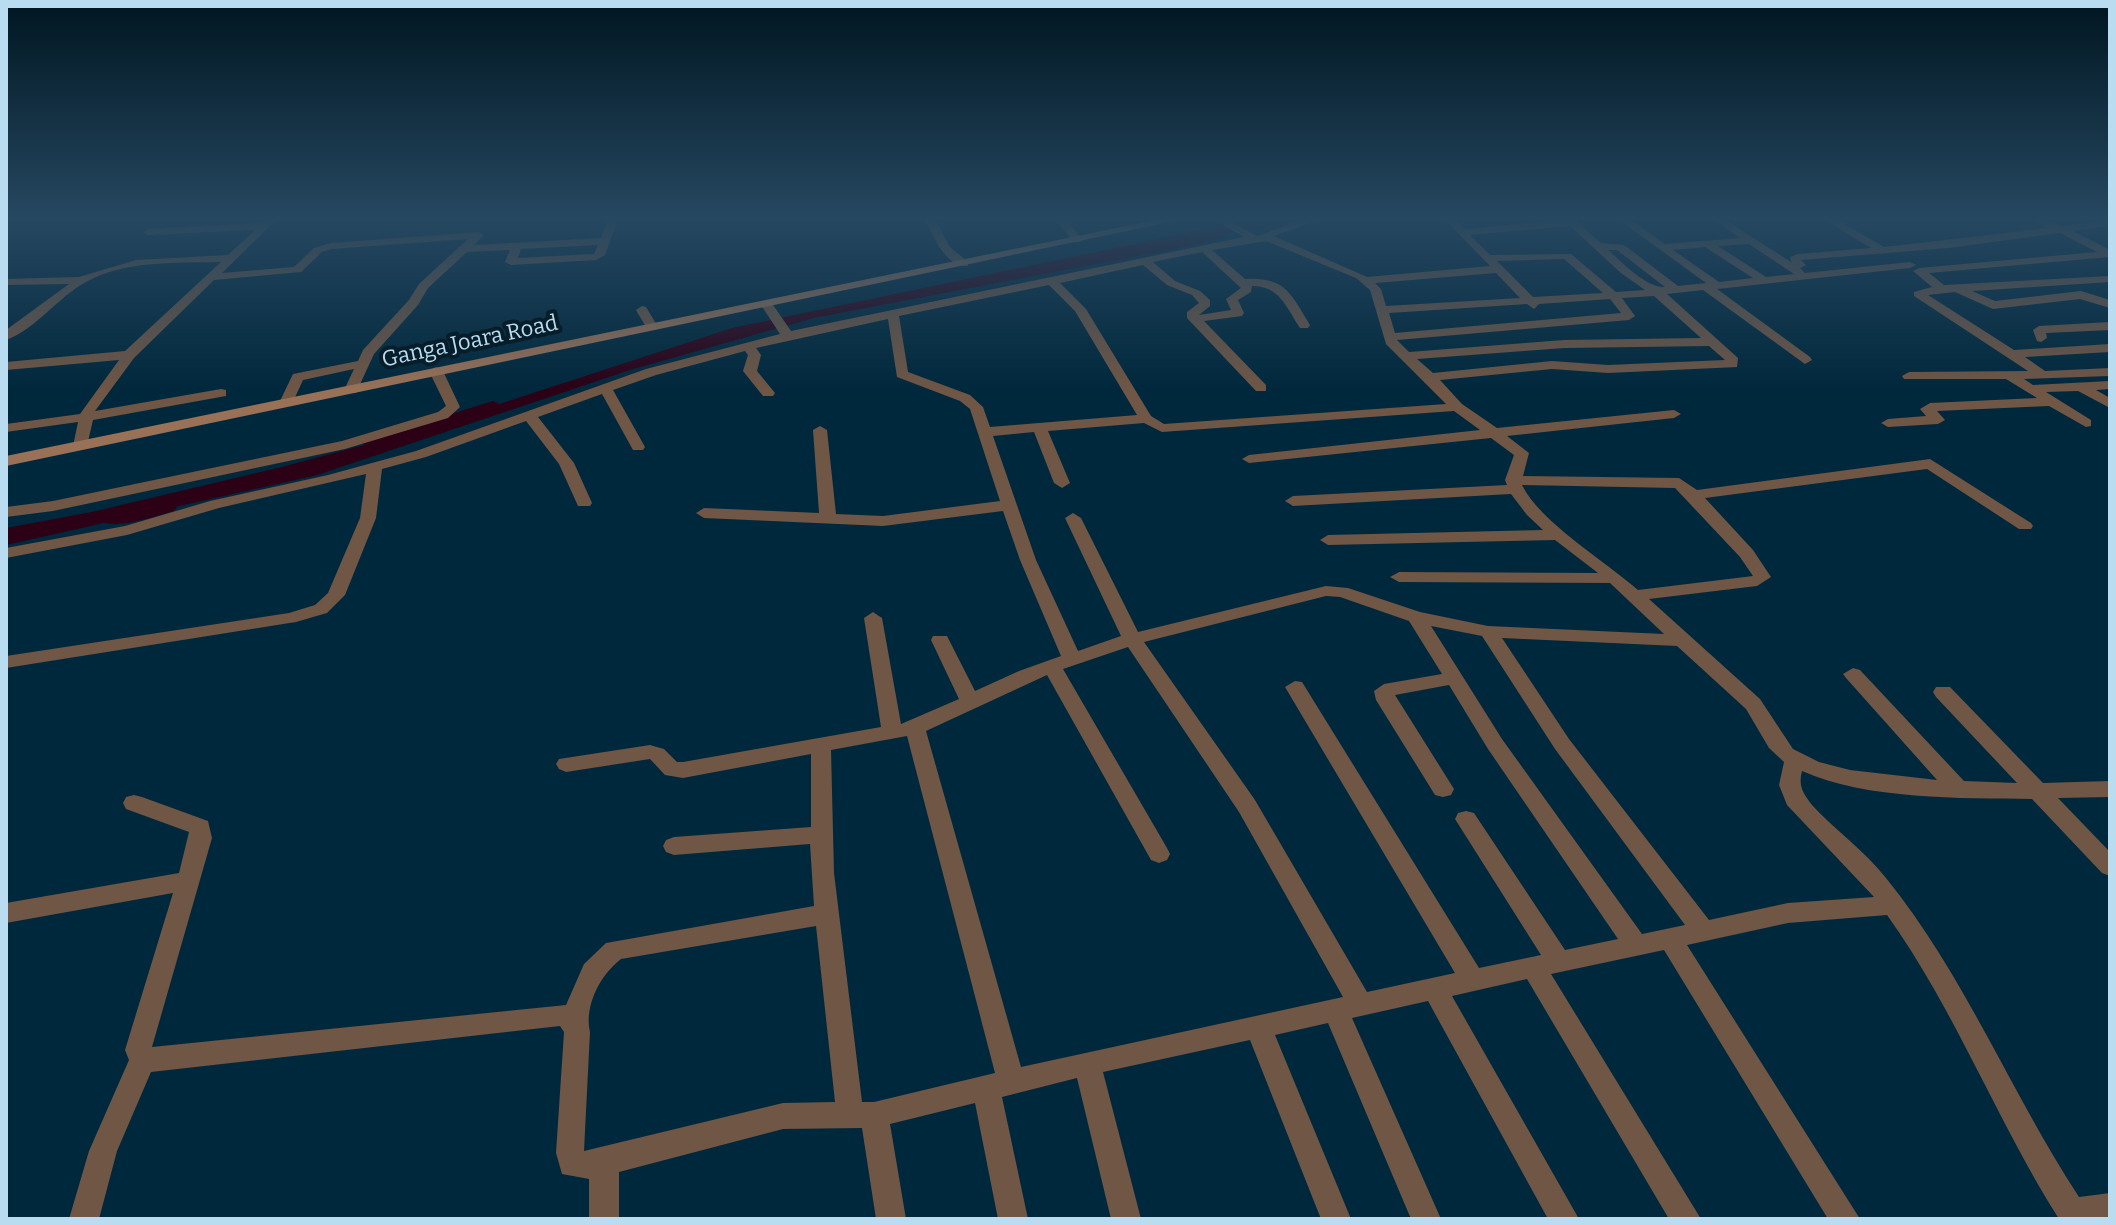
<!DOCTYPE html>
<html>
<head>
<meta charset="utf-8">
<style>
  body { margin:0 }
  #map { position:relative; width:2116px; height:1225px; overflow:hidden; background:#00283c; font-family:Bitter,serif }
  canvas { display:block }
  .frame { position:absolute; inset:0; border:8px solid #b9dcf1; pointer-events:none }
</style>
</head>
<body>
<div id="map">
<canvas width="2116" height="1225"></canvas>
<div class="frame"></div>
</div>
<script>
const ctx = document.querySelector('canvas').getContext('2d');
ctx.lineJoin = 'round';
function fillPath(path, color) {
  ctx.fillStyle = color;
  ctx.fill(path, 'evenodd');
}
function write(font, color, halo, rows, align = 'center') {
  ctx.font = font + ' Bitter,serif';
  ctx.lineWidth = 8;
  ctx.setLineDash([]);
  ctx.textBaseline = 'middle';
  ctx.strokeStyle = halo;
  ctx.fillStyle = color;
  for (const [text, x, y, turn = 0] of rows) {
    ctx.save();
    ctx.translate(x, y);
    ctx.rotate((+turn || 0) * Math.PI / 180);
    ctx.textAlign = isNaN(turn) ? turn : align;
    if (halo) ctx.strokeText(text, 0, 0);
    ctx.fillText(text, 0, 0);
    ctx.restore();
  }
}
const water = new Path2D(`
  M1254,219H1291L1259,229L1223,234L1225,238L1179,248L814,318L630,370L317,475L6,545V528L92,512L282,467L420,430L732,328Z`);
const canal = new Path2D(`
  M1242,219H1264L1153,247L1147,243Z
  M493,401L498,403V409L377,447L371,449L363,444L365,441Z
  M168,502L177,507L174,511C156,516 112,532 97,519C102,514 155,505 168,502Z`);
const minor = new Path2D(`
  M266,219H277L222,273L294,267L314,248L331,243L479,232L484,235L474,245L601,238L608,219H618L605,255L596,260L511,265L505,262L510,250L467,252L428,288L418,305L374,354L356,393H346L344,390L354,369L303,380L291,406H281L279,403L293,374L358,361L363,350L409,300L419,284L468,239L332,249L322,252L301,272L214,280L134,358L95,411L221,389L226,390V396L93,420L87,446L80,450L73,446L78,422L6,432V424L80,414L119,360L6,370V362L125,351L221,262C177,263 126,260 86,282C58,297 36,329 6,340V330L69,284L6,285V279L79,277L136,260L228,255L255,230L148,235L143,232L148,229L262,223ZM598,245L594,254L518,258L521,249Z
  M925,219H935L950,247L968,262V266C945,267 934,237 925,219Z
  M1056,219H1067L1082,240L1081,242H1073Z
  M1213,219H1226L1257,236L1305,219H1321L1274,236L1367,277L1490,266L1444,219H1455L1465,229L1574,219L1601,243L1624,245L1678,286L1706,283L1618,219H1630L1665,244L1740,238L1712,219H1724L1791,262L1790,257L1798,254L1871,248L1823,219H1836L1884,247L2048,228L2026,219H2042L2062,226L2110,220V226L2073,231L2110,250V257L1929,273L1944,285L2110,276V282L1972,291L1995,301L2081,291L2110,300V308L2080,299L1993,309L1955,292L1928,295L2014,350L2110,344V352L2025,357L2045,371L2110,368V376L2024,379L2033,385L2110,381V389L2096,390L2110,398V408L2078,391L2046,392L2091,420V426L2086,427L2049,406L1937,411L1945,420L1938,424L1888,427L1881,423L1888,419L1926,416L1920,409L1930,403L2037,398L2006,379H1904L1902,376L1909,372L2028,371L1914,296V292L1932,287L1913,271L1919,268L2097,252L2060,233L1948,248L1801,260L1806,265L1800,268L1805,273L1910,262L1916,265L1910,268L1717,289L1810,357L1812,360L1805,364L1703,290L1667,294L1738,358L1737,367L1608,373L1552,369L1440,380L1462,404L1497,428L1674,410L1681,414L1674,418L1507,436L1529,453L1523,476L1679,478L1697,490L1930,459L2031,523L2033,526L2031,529H2019L1927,469L1705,498L1753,550L1771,577L1757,586L1649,599L1760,699L1793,749L1819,762L1850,770L1937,780L1846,678L1843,674L1853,668L1860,670L1964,781L2017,783L1936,697L1933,692L1936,687H1950L2043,783L2110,781V797L2058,798L2110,852V876L2102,873L2032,799C1961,798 1867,800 1802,771C1798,786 1803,793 1812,805C1835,830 1865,851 1886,878C1964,974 2011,1093 2079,1197L2110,1193V1219H2059C1997,1121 1955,1010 1887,915L1788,923L1687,945L1860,1219H1828L1664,950L1551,974L1701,1219H1669L1527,979L1452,996L1579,1219H1548L1428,1001L1352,1018L1441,1219H1411L1328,1023L1275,1035L1351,1219H1321L1250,1040L1103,1072L1141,1219H1111L1077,1078L1002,1097L1028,1219H998L975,1103L890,1124L906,1219H876L862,1128L783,1129L619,1172V1219H589V1179L562,1174L556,1153L564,1032L560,1026L151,1072L117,1151L99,1219H69L89,1151L129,1060L125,1050L173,893L6,923V903L179,873L189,832L126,809L123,803L126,797L134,795L142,797L208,821L212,838L152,1047L566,1005L584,964L606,943L814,906L810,844L674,855L666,852L663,846L666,840L674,837L811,827V754L683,778L665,775L650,759L566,772L559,769L556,764L559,759L650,745L664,749L677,762H683L881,727L864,618L873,612L882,618L901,724L959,699L931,640L933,636H947L975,691L1019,671L1061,656L1020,560L1003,511L883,526L704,518L696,513L704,508L819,513L813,430L820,426L827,430L836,514L883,516L1000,501L970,409L960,401L897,377L888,319L756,348L761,355L757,371L775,393L773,396H763L743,371L748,355L745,351L656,375L613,390L645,447L643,450H633L602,394L538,417L574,463L592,503L590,506H578L559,464L526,421L426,457L382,469L376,518L345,595L327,613L296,622L6,668V656L289,613L315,605L328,593L360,518L366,474L219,508L127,535L6,558V548L125,526L210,501L328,475L416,451L646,369L780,334L761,305L763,302H771L791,331L1244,237ZM1570,226L1621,273L1645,290L1616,292L1571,254L1490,255L1470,235ZM1266,241L1356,278L1370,290L1386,344L1446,404L1164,424L1151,416L1086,309L1060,283L1143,265L1167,285L1192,295L1199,303L1187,312V318L1256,391H1266V385L1204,321L1242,316L1244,313L1238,300L1251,292L1252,286C1280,286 1286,307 1300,328H1308L1310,325C1291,294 1286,277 1245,279L1212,250ZM1749,244L1794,274L1766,277L1718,246ZM1705,247L1753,278L1719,282L1673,250ZM1608,250H1617L1665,287C1646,288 1622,262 1608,250ZM1202,252L1241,288L1226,299L1231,310L1199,315L1210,306V300L1200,291L1175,281L1153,262ZM1564,259L1603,293L1533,297L1497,261ZM1496,273L1520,298L1386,306L1381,289L1375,283ZM1049,285L1075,311L1137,415L990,427L983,407L970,395L908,372L899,316ZM1654,296L1701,338L1564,340L1409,352L1397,340L1629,320L1635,316L1622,298ZM1610,299L1621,313L1395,333L1389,313L1527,304L1534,309L1539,304ZM1709,346L1725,360L1608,365L1552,361L1433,373L1417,359L1564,348ZM1454,411L1480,430L1249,455L1242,459L1249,463L1491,438L1514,455L1505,480L1507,485L1293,496L1285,501L1293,506L1511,494L1527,515L1543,530L1328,535L1320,540L1328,545L1555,540L1598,573L1399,572L1390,577L1399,582L1610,583L1664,634L1488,626L1420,612L1348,588L1326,586L1138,632L1081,518L1073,513L1065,518L1121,636L1078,651L1036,560L993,436L1034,432L1054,483L1062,488L1070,483L1048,431L1144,423L1162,432ZM1522,485L1675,488L1740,557L1753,576L1638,590C1605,561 1540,522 1522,485ZM1326,596L1340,597L1409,621L1442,674L1384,684L1374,691L1376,700L1435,795L1443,797L1451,795L1454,789L1395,695L1449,685L1488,749L1618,939L1565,950L1474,813L1466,811L1458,813L1455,819L1541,955L1479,968L1302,682L1295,681L1285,687L1455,973L1367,992L1255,800L1144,642ZM1431,626L1482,636L1555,749L1685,925L1642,934L1502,739ZM1502,638L1677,646L1746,709L1769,748L1784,762L1779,785L1787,805L1874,897L1788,903L1709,920L1569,739ZM1128,647L1239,812L1343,997L1021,1067L926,731L1047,675L1151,860L1159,863L1167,860L1170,854L1167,848L1063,669ZM907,736L995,1073L874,1102H862L834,873L831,750ZM816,926L835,1102L783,1103L584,1151L590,1032C584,1006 600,975 621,959Z
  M642,306L646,307L658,327L656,330L646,327L636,310Z
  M2110,322V330L2046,333L2047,338L2041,342L2037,341L2033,330L2039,326Z
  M436,367L443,371L460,407L448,418L345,449L53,511L6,517V507L53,501L342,441L438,412L446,406L429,371Z`);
const secondary = new Path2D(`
  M1160,219H1184L6,466V456Z`);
const farStreetnames = [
  ["Ganga Joara Road",470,342,-12]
];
fillPath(water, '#2c0015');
fillPath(canal, '#2c0015');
fillPath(minor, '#6f5645');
fillPath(secondary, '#997157');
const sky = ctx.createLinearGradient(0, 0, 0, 391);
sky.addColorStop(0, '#001621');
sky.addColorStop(0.56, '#264861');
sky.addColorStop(1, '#26486100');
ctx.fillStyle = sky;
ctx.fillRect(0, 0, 2116, 391);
write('22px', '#b9dcf1', '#071e2a', farStreetnames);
</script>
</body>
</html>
